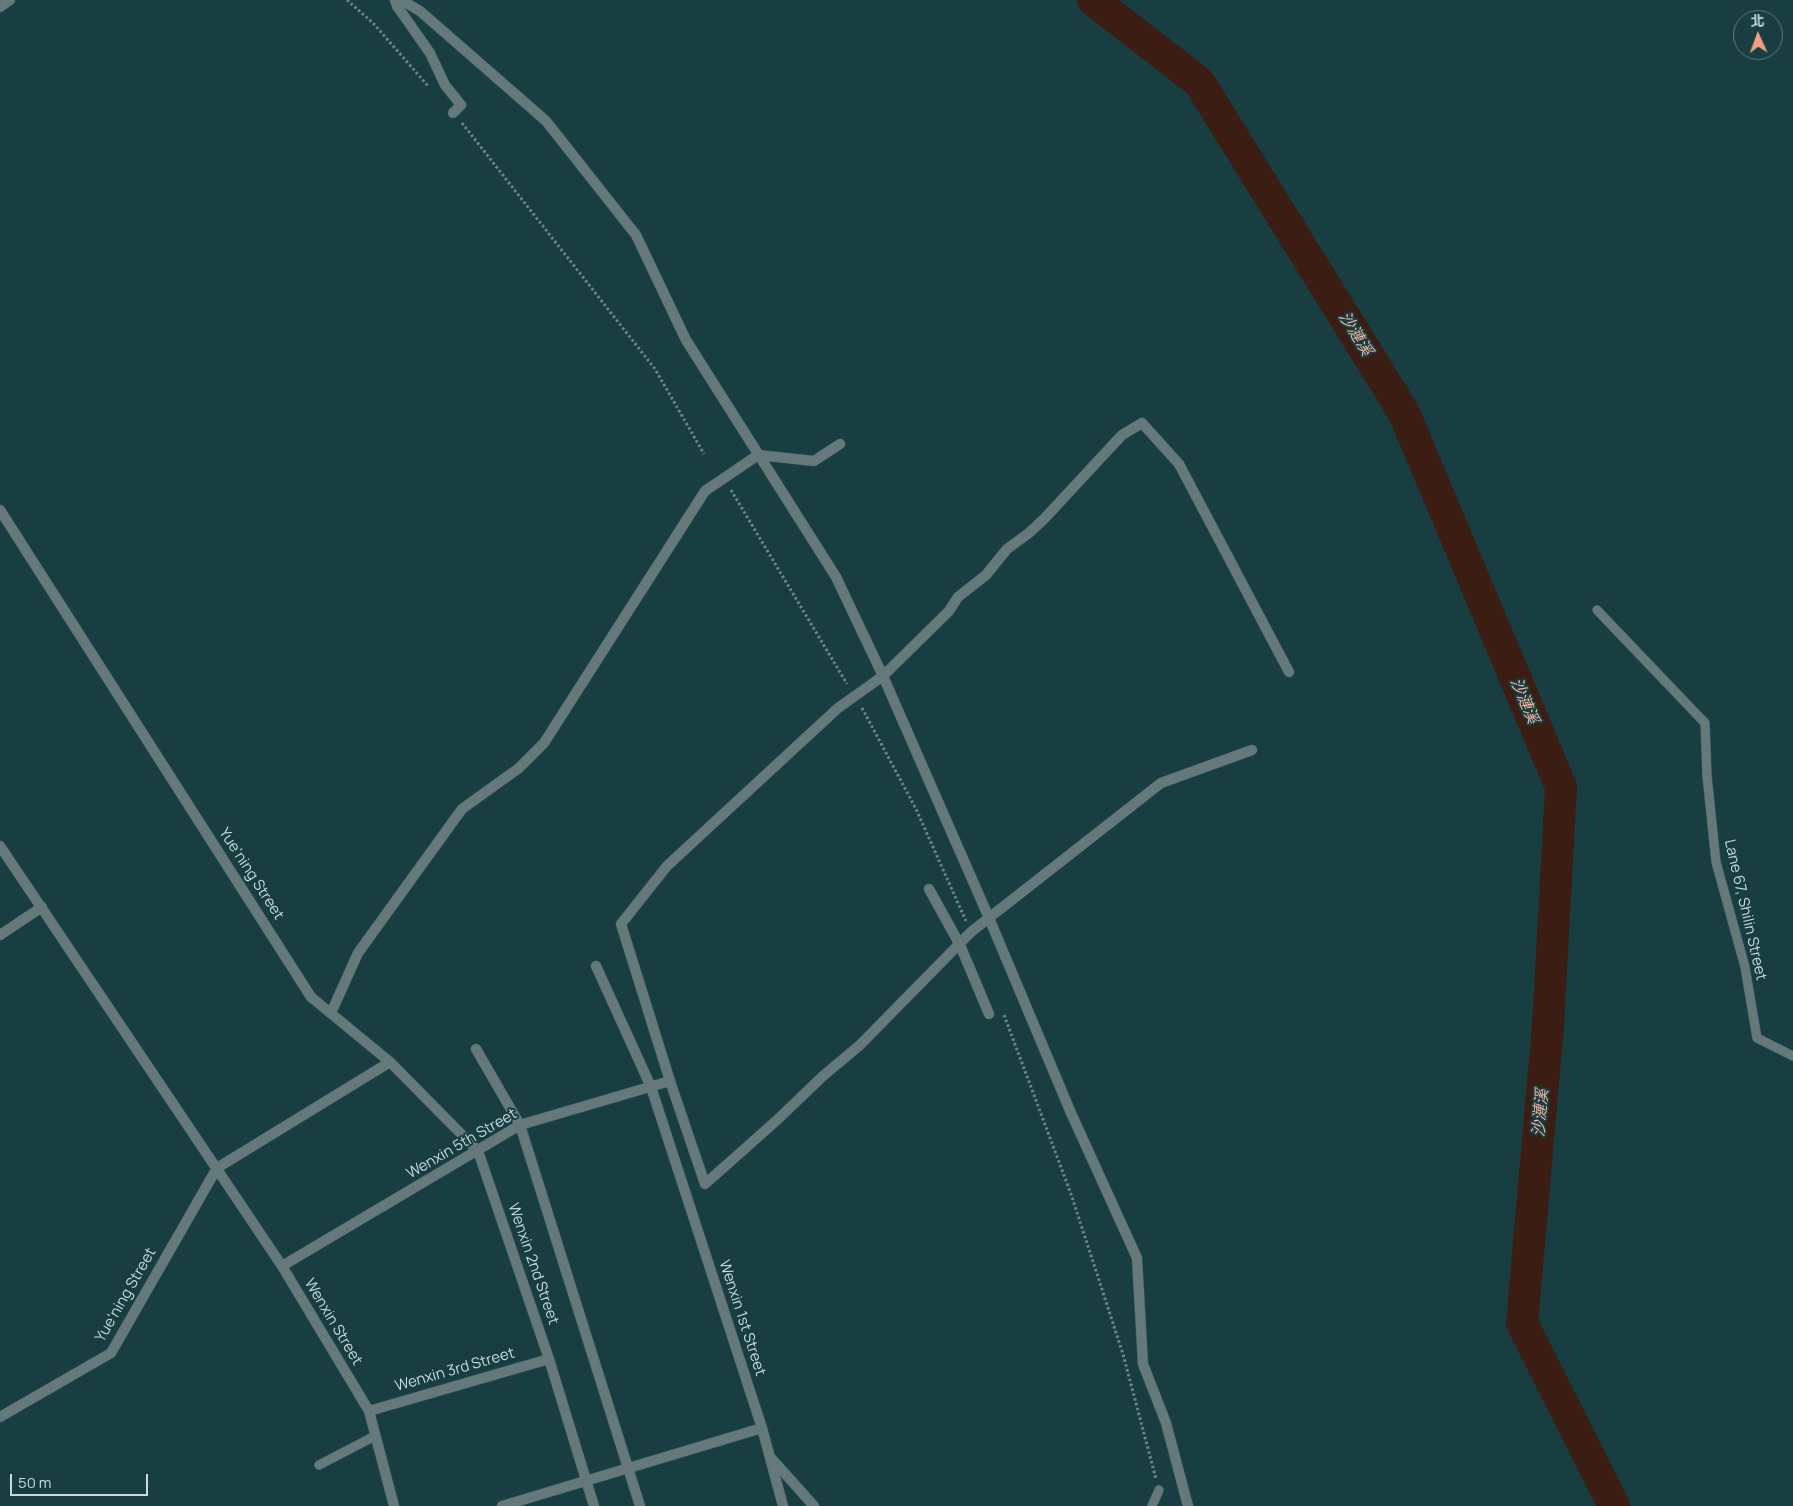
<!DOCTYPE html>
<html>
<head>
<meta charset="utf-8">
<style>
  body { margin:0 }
  #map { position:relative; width:1793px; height:1506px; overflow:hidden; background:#183e42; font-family:Manrope,"Noto Sans TC",sans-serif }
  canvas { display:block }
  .north { position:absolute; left:1733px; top:10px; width:50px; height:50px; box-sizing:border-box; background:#183e42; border:1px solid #5e7d80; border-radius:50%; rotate:358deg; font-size:14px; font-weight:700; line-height:20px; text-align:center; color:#c7dbdd }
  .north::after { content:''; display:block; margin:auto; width:18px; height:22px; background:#f39f84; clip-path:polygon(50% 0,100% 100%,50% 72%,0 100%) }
  .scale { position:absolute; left:10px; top:1474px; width:138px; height:22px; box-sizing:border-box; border:2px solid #c7dbdd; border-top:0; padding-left:6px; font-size:15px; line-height:18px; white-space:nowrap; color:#c7dbdd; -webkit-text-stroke:4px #183e42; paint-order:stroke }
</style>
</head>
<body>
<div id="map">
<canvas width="1793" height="1506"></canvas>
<div class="north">北</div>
<div class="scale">50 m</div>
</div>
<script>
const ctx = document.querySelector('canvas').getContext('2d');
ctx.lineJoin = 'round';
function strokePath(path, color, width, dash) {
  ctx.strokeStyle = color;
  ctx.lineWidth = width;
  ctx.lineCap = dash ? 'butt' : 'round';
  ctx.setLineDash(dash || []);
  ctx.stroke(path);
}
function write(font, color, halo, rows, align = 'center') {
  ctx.font = font + ' Manrope,"Noto Sans TC",sans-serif';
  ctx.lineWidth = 4;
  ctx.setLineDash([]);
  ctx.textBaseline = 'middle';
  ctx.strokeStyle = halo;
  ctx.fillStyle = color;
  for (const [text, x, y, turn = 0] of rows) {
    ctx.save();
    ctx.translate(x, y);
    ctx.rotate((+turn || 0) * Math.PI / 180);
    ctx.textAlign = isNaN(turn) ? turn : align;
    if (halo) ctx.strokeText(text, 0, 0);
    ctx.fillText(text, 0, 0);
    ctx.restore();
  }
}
const river = new Path2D(`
  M1093,0L1199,82L1404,413L1561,787L1548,1026L1522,1323L1614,1506`);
const path = new Path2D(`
  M347,0L373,23L429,87
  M462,123L655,369L704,454
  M731,490L847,684
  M862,708L916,809L966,921
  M1004,1015L1071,1194L1123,1354L1156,1479`);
const service = new Path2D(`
  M1597,610L1705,723L1707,776L1716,862L1745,967L1757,1038L1793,1056
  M319,1465L375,1436
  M1152,1506L1159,1490`);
const pedestrian = new Path2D(`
  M395,0L397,6L430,53L445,85L461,105L453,113`);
const minor = new Path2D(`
  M401,0L420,11L546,121L636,235L686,340L836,577L883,676L989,918L1071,1113L1137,1258L1143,1364L1166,1423L1188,1506
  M0,7L10,0
  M0,510L311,997L390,1062L217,1168L111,1353L0,1417
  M1252,750L1161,783L971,932L860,1045L823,1076L776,1121L705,1184L670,1081L621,924L667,866L838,708L883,676L949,611L958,597L986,575L1007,549L1029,533L1044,519L1122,435L1142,423L1179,464L1289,672
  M0,846L282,1266L369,1411L394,1506
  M929,889L960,945L989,1014
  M0,935L42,907
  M331,1013L358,953L462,809L519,768L544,743L705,491L758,455L814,461L840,444
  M476,1049L520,1125L640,1506
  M390,1062L478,1151L549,1359L594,1506
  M282,1266L520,1125L670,1081
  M369,1411L549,1359
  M762,1428L783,1506
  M771,1458L814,1506
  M502,1506L762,1428L651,1087L596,966`);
const streetNames = [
  ["Yue'ning Street",251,874,57],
  ["Lane 67, Shilin Street",1745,910,77],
  ["Wenxin 5th Street",462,1144,-30],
  ["Wenxin 2nd Street",533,1264,71],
  ["Yue'ning Street",126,1295,-60],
  ["Wenxin 1st Street",742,1318,72],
  ["Wenxin Street",333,1322,59],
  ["Wenxin 3rd Street",455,1370,-16]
];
const waterNames = [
  ["沙漣溪",1355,334,58],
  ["沙漣溪",1524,701,67],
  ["沙漣溪",1541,1113,-85]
];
strokePath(river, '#3b1d13', 32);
strokePath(service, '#385a5e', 10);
strokePath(pedestrian, '#385a5e', 11);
strokePath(minor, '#385a5e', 11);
strokePath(path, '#69878a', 3, [2.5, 2.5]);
strokePath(service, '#65797b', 9);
strokePath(pedestrian, '#65797b', 10);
strokePath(minor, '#65797b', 10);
write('15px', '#c7dbdd', '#183e42', streetNames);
write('italic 16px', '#f7b7a2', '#183e42', waterNames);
</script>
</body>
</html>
